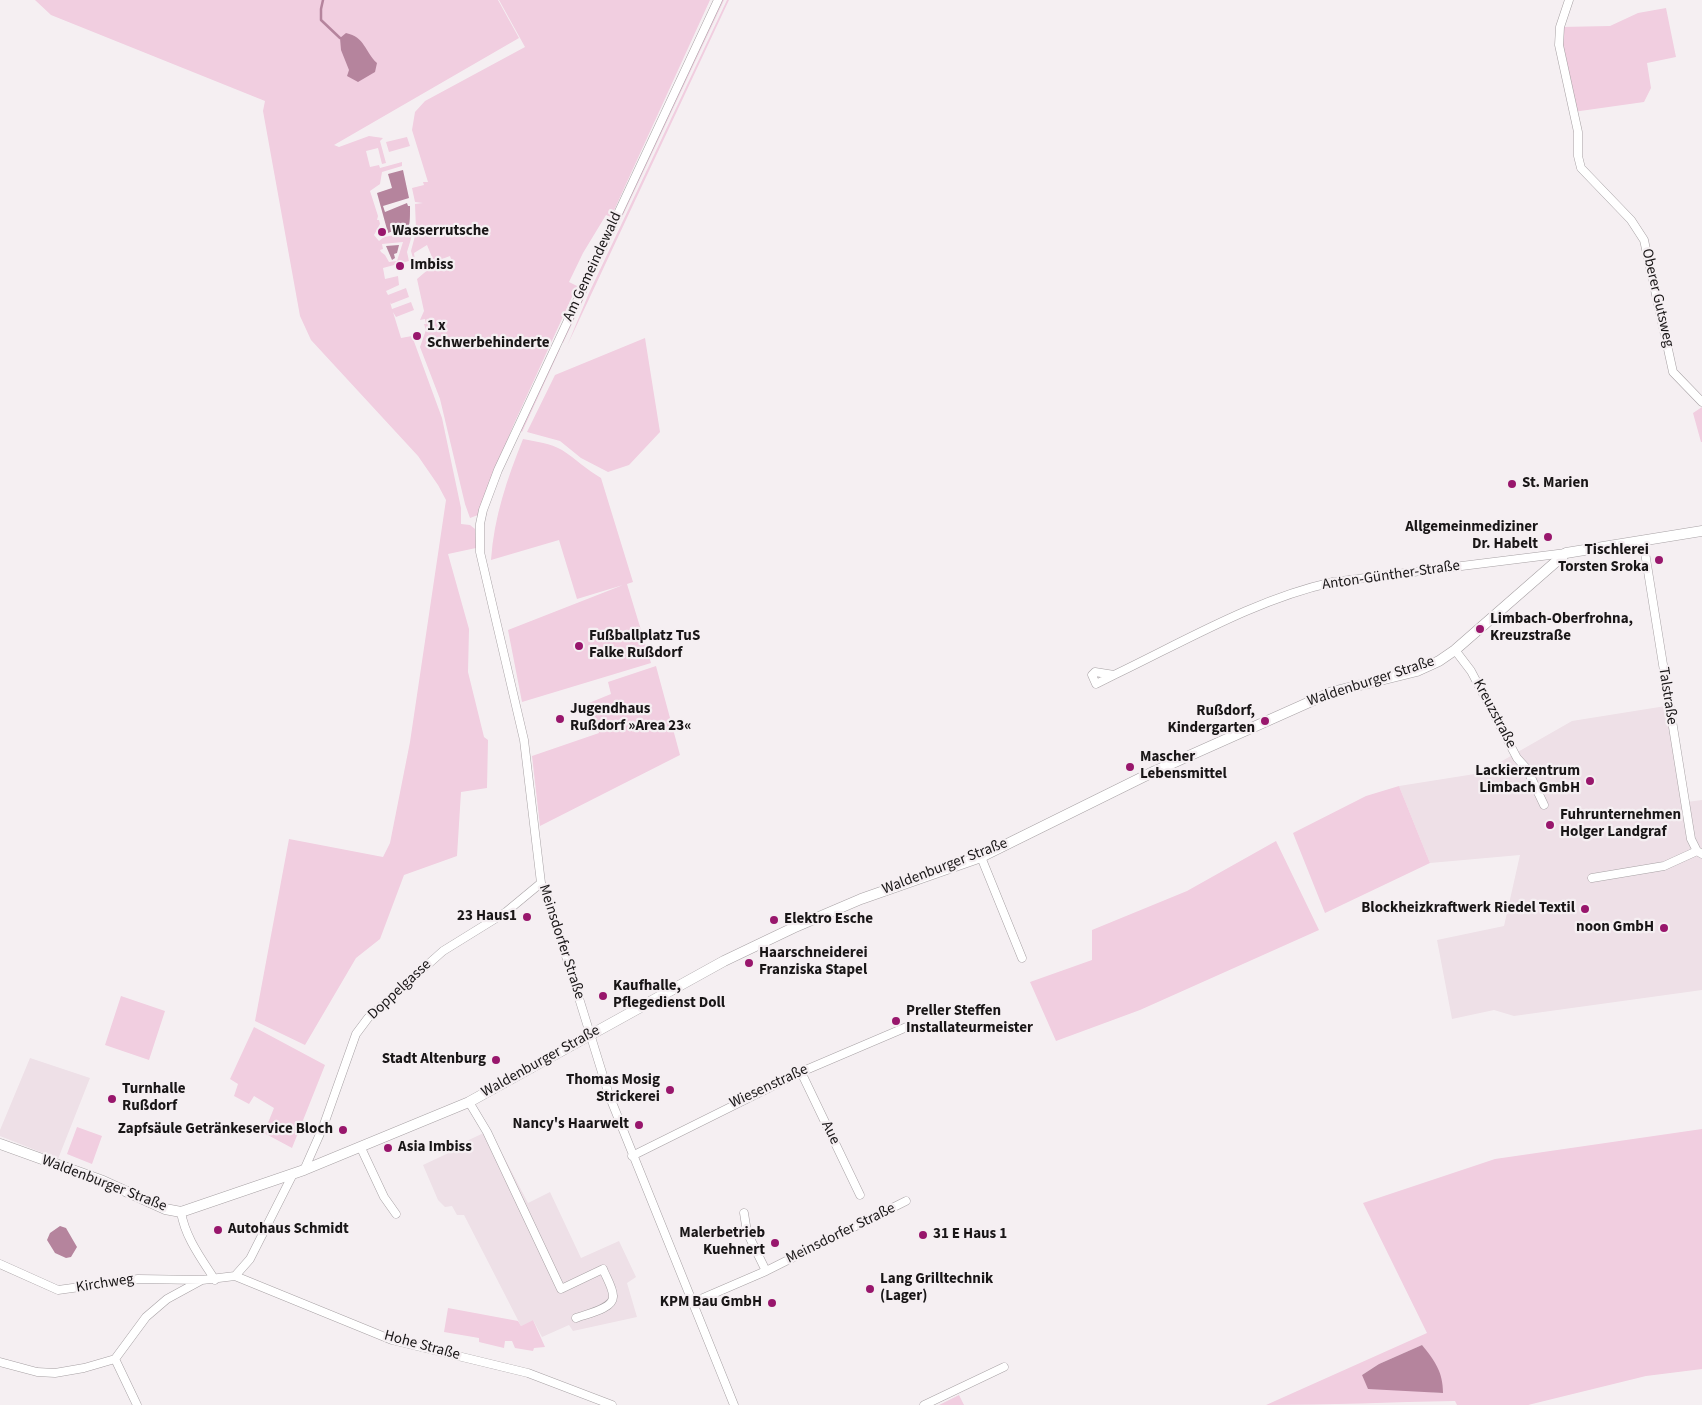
<!DOCTYPE html>
<html>
<head>
<meta charset="utf-8">
<style>
  body { margin:0 }
  canvas { display:block; background:#f5eff2 }
</style>
</head>
<body>
<canvas width="1702" height="1405"></canvas>
<script>
const ctx = document.querySelector('canvas').getContext('2d');
ctx.lineJoin = 'round';
function fillPath(path, color) {
  ctx.fillStyle = color;
  ctx.fill(path, 'evenodd');
}
function strokePath(path, color, width, dash) {
  ctx.strokeStyle = color;
  ctx.lineWidth = width;
  ctx.lineCap = dash ? 'butt' : 'round';
  ctx.setLineDash(dash || []);
  ctx.stroke(path);
}
function write(font, color, halo, rows, align = 'center') {
  ctx.font = font + ' "Source Sans 3",sans-serif';
  ctx.lineWidth = 4.5;
  ctx.setLineDash([]);
  ctx.textBaseline = 'middle';
  ctx.strokeStyle = halo;
  ctx.fillStyle = color;
  for (const [text, x, y, turn = 0] of rows) {
    ctx.save();
    ctx.translate(x, y);
    ctx.rotate((+turn || 0) * Math.PI / 180);
    ctx.textAlign = isNaN(turn) ? turn : align;
    if (halo) ctx.strokeText(text, 0, 0);
    ctx.fillText(text, 0, 0);
    ctx.restore();
  }
}
const built = new Path2D(`
  M1672,705L1687,802L1702,800V990L1514,1016L1494,1010L1452,1019L1437,940L1504,926L1520,855L1430,863L1399,786L1481,773L1572,721Z
  M30,1058L90,1078L58,1159L0,1136V1130Z
  M490,1130L528,1203L550,1192L581,1258L619,1241L636,1277L627,1283L637,1317L573,1331L569,1325L542,1337L533,1320L521,1326L464,1215H457L452,1206L445,1207L438,1200L423,1165L457,1149L456,1146Z`);
const green = new Path2D(`
  M35,0H498L519,38L334,145L339,147L369,136L383,138L380,141L386,163L382,164L378,148L366,151L370,167L379,165L380,168L402,162V166L382,172L380,184L370,191L378,216L377,220H379L380,224L374,235L379,241L384,237L413,232L407,252L409,261L383,268L385,279L398,276L399,285L386,291L388,295L406,288L409,297L391,304L390,302L392,309L411,302L414,310L396,317L393,312L401,338L412,336L442,418L461,508V524L470,525L475,529L476,548L448,554L469,629L468,672L484,737L488,740L487,788L461,792L457,856L404,875L380,939L356,958L305,1045L255,1021L289,839L383,857L390,843L410,742L446,500L438,485L418,456L311,340L300,316L263,111L265,101L51,15ZM403,242L397,261L389,262L385,255L381,252L380,250L383,249L382,244Z
  M499,0H710L611,217L606,215L583,253L569,282L577,286L513,426L478,515L470,518L465,504L440,399L420,347L426,330L424,324H426L425,319L420,320L424,311L417,279L431,267L451,259L450,256L434,262L427,245L414,253L416,269L411,251L416,232H418L416,229L415,204L423,203L415,202L412,188L424,185L423,182H428L412,130L415,112L425,101L525,47Z
  M720,0H724L563,343L562,340Z
  M727,0H729L567,346L589,293Z
  M1666,8L1676,57L1647,63L1651,88L1644,102L1573,112L1560,27L1610,26L1638,13Z
  M407,137L410,146L389,152L386,142Z
  M645,338L660,432L629,465L608,472L581,458L560,441L527,432L555,375Z
  M558,347L560,349L522,432L519,430Z
  M1702,407V442H1701L1693,413Z
  M523,439C537,442 550,443 562,450C576,459 587,470 601,478L633,582L627,584L651,663L522,702L508,630L623,585L577,599L559,540L491,560C494,517 507,479 523,439Z
  M656,666L680,755L540,826L532,756L599,733L589,703L611,694L608,682Z
  M1399,786L1430,863L1325,913L1293,833L1366,796Z
  M1276,841L1319,930L1140,1010L1056,1041L1030,982L1092,960V930L1187,891Z
  M121,996L165,1011L149,1060L105,1045Z
  M254,1027L325,1065L292,1148L264,1133L274,1108L254,1096L249,1104L234,1096L238,1084L230,1079Z
  M77,1127L102,1136L92,1164L67,1154Z
  M1702,1129V1369L1646,1376L1528,1405H1457L1455,1401C1392,1402 1329,1405 1266,1405L1427,1333L1363,1203L1495,1159ZM1422,1345L1442,1393L1396,1389L1362,1375L1379,1364Z
  M448,1308L518,1321L521,1326L533,1320L545,1347L534,1348L533,1351L515,1348L512,1341H505L504,1348L479,1342V1338L444,1332Z
  M959,1395L964,1405H939Z`);
const water = new Path2D(`
  M346,33C365,37 365,52 377,63L375,72L358,82L347,76L349,70L341,50L340,38Z
  M403,170L409,198L383,206L385,212L407,203L408,206H410C410,236 410,224 388,233L377,193L392,188L388,174Z
  M399,245L397,253L394,254L395,258L392,260L386,246Z
  M60,1226L66,1228L77,1247L71,1257L66,1258L55,1253L47,1240L50,1233Z
  M1422,1345C1435,1361 1443,1372 1443,1393L1368,1389L1362,1375L1379,1364Z`);
const stream = new Path2D(`
  M323,0L321,9V20L340,38`);
const minor = new Path2D(`
  M718,0L498,470L483,510L480,524V552L524,740L541,883L547,895L609,1095L734,1405
  M1569,0L1560,27L1559,45L1578,132V156L1581,168L1631,220L1644,240L1673,372L1702,402
  M1643,540L1691,839L1697,851L1702,854
  M1455,650L1471,671L1517,758L1527,769L1544,805
  M1114,675L1096,684L1092,675L1095,672L1114,675C1185,641 1256,599 1333,582L1566,553
  M981,857L1022,958
  M1592,878L1664,866L1697,851
  M801,1072L860,1195
  M469,1102L487,1132L561,1289L603,1269C606,1277 613,1288 613,1296C614,1309 586,1314 576,1318
  M361,1148L384,1197L396,1214
  M632,1156L801,1072L909,1026
  M304,1170L323,1127L356,1034L368,1018L443,951L506,912L541,883
  M181,1212C185,1237 201,1258 215,1280
  M744,1213L747,1232L766,1271
  M0,1264L58,1290L138,1279L202,1280L235,1276L250,1259L293,1174
  M235,1276L392,1340L528,1373L612,1405
  M694,1302L766,1271L906,1201
  M115,1359L137,1405
  M0,1362L37,1372L55,1373L84,1368L115,1359L146,1317L167,1299L200,1281
  M924,1405L1004,1367`);
const major = new Path2D(`
  M0,1144L103,1181L165,1209L181,1212L304,1170L469,1102L724,961L793,928L861,899L981,857L1155,771L1332,692L1417,671L1439,661L1455,650L1566,553L1702,531`);
const markers = [
  [382,232,5,"#98166c"],
  [400,266,5,"#98166c"],
  [417,336,5,"#98166c"],
  [1512,484,5,"#98166c"],
  [1548,537,5,"#98166c"],
  [1659,560,5,"#98166c"],
  [1480,629,5,"#98166c"],
  [579,646,5,"#98166c"],
  [560,719,5,"#98166c"],
  [1265,721,5,"#98166c"],
  [1130,767,5,"#98166c"],
  [1590,781,5,"#98166c"],
  [1550,825,5,"#98166c"],
  [1585,909,5,"#98166c"],
  [527,917,5,"#98166c"],
  [774,920,5,"#98166c"],
  [1664,928,5,"#98166c"],
  [749,963,5,"#98166c"],
  [603,996,5,"#98166c"],
  [896,1021,5,"#98166c"],
  [496,1060,5,"#98166c"],
  [670,1090,5,"#98166c"],
  [112,1099,5,"#98166c"],
  [639,1125,5,"#98166c"],
  [343,1130,5,"#98166c"],
  [388,1148,5,"#98166c"],
  [218,1230,5,"#98166c"],
  [923,1235,5,"#98166c"],
  [775,1243,5,"#98166c"],
  [870,1289,5,"#98166c"],
  [772,1303,5,"#98166c"]
];
const poiNames = [
  ["Wasserrutsche",392,232],
  ["Imbiss",410,266],
  ["1 x",427,327],
  ["Schwerbehinderte",427,344],
  ["St. Marien",1522,484],
  ["Allgemeinmediziner",1538,528,"right"],
  ["Dr. Habelt",1538,545,"right"],
  ["Tischlerei",1649,551,"right"],
  ["Torsten Sroka",1649,568,"right"],
  ["Limbach-Oberfrohna,",1490,620],
  ["Kreuzstraße",1490,637],
  ["Fußballplatz TuS",589,637],
  ["Falke Rußdorf",589,654],
  ["Jugendhaus",570,710],
  ["Rußdorf »Area 23«",570,727],
  ["Rußdorf,",1255,712,"right"],
  ["Kindergarten",1255,729,"right"],
  ["Mascher",1140,758],
  ["Lebensmittel",1140,775],
  ["Lackierzentrum",1580,772,"right"],
  ["Limbach GmbH",1580,789,"right"],
  ["Fuhrunternehmen",1560,816],
  ["Holger Landgraf",1560,833],
  ["Blockheizkraftwerk Riedel Textil",1575,909,"right"],
  ["23 Haus1",517,917,"right"],
  ["Elektro Esche",784,920],
  ["noon GmbH",1654,928,"right"],
  ["Haarschneiderei",759,954],
  ["Franziska Stapel",759,971],
  ["Kaufhalle,",613,987],
  ["Pflegedienst Doll",613,1004],
  ["Preller Steffen",906,1012],
  ["Installateurmeister",906,1029],
  ["Stadt Altenburg",486,1060,"right"],
  ["Thomas Mosig",660,1081,"right"],
  ["Strickerei",660,1098,"right"],
  ["Turnhalle",122,1090],
  ["Rußdorf",122,1107],
  ["Nancy's Haarwelt",629,1125,"right"],
  ["Zapfsäule Getränkeservice Bloch",333,1130,"right"],
  ["Asia Imbiss",398,1148],
  ["Autohaus Schmidt",228,1230],
  ["Malerbetrieb",765,1234,"right"],
  ["Kuehnert",765,1251,"right"],
  ["31 E Haus 1",933,1235],
  ["Lang Grilltechnik",880,1280],
  ["(Lager)",880,1297],
  ["KPM Bau GmbH",762,1303,"right"]
];
const streetNames = [
  ["Am Gemeindewald",593,267,-65],
  ["Oberer Gutsweg",1657,298,77],
  ["Anton-Günther-Straße",1391,576,-8],
  ["Waldenburger Straße",1371,682,-18],
  ["Talstraße",1667,696,81],
  ["Kreuzstraße",1494,714,62],
  ["Waldenburger Straße",945,867,-21],
  ["Meinsdorfer Straße",561,942,72],
  ["Doppelgasse",400,990,-43],
  ["Waldenburger Straße",541,1062,-29],
  ["Wiesenstraße",769,1087,-25],
  ["Aue",830,1133,64],
  ["Waldenburger Straße",104,1184,21],
  ["Meinsdorfer Straße",841,1234,-26],
  ["Kirchweg",105,1284,-9],
  ["Hohe Straße",422,1346,15]
];
fillPath(built, '#eee0e7');
fillPath(green, '#f1cee0');
fillPath(water, '#b5849d');
strokePath(stream, '#b5849d', 2.5);
strokePath(minor, '#a7a1a4', 9);
strokePath(major, '#a7a1a4', 11);
strokePath(minor, '#fff', 8);
strokePath(major, '#fff', 10);
for (const [x, y, r, color] of markers) {
  const dot = new Path2D();
  dot.arc(x, y, r, 0, 2 * Math.PI);
  ctx.fillStyle = color;
  ctx.fill(dot);
  strokePath(dot, '#f5eff2', 2);
}
write('bold 15px', '#191617', '#f5eff2', poiNames, 'left');
write('15px', '#191617', '#f5eff2', streetNames);
</script>
</body>
</html>
